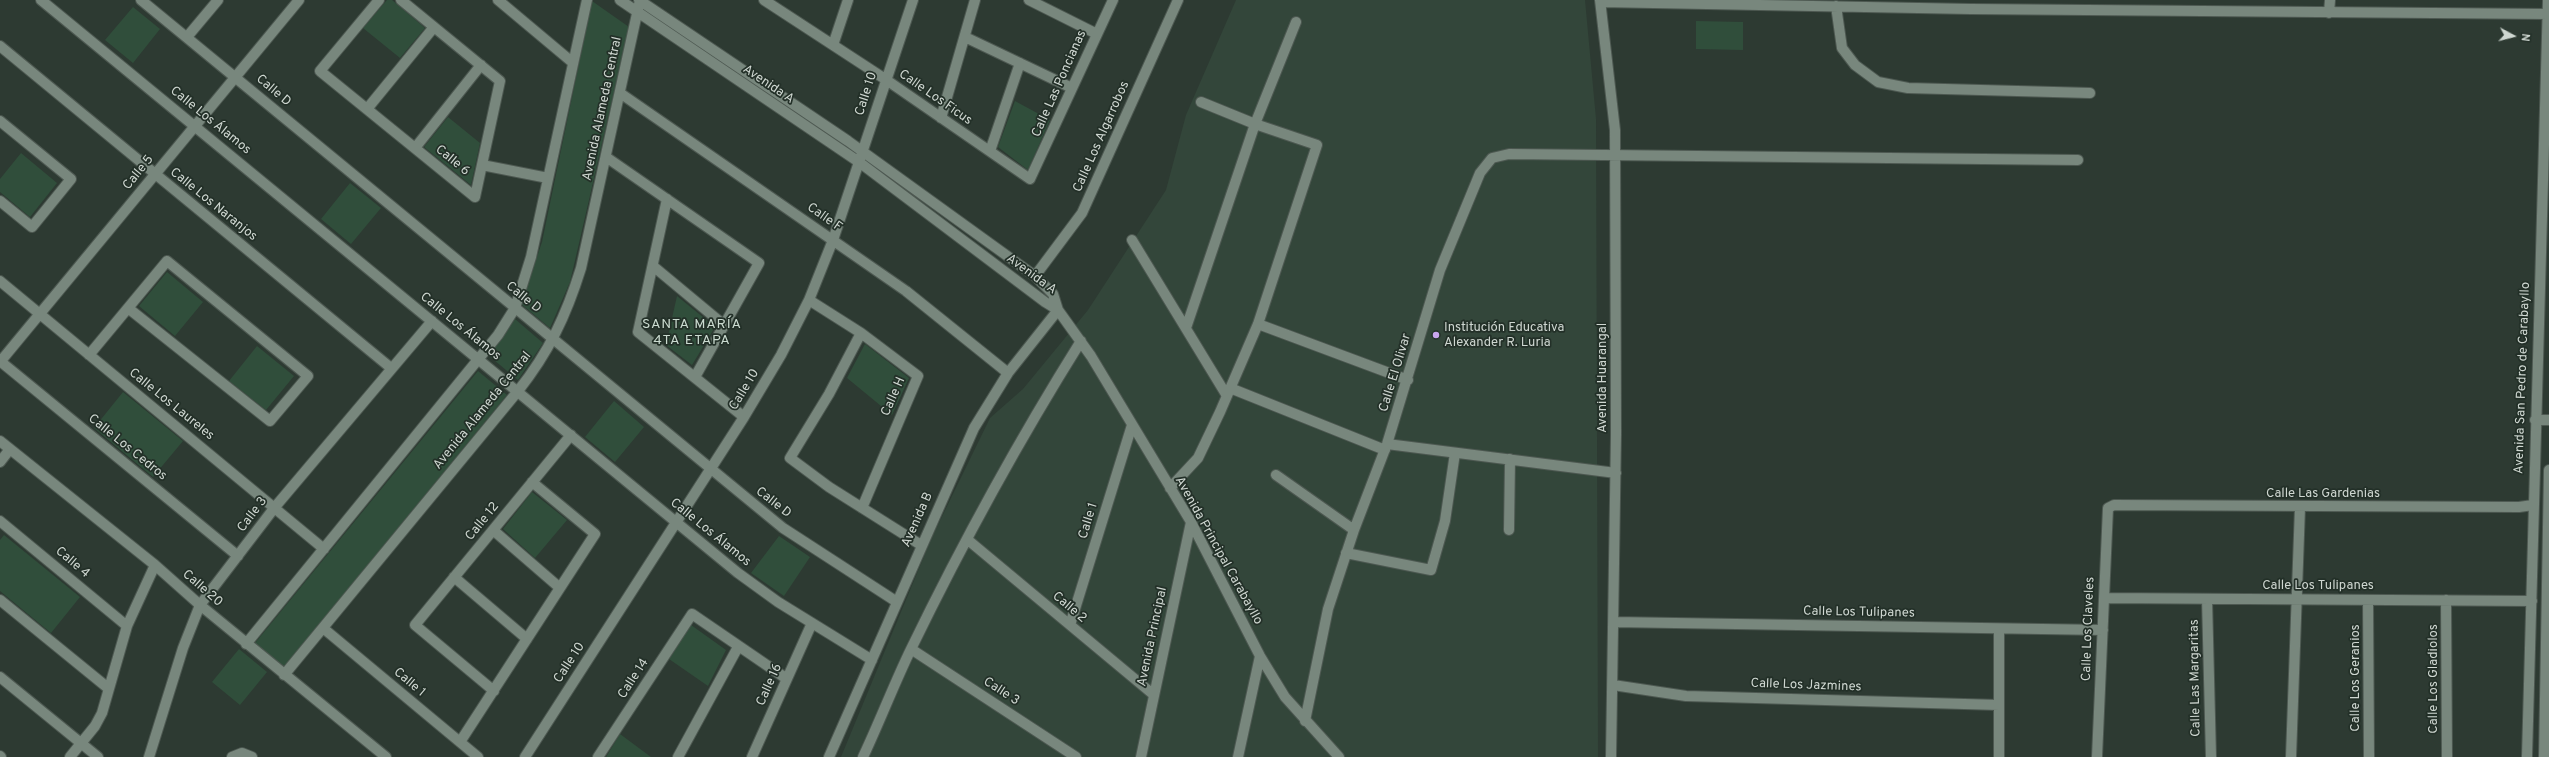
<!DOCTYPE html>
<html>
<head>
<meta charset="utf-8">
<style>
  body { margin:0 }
  #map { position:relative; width:2549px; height:757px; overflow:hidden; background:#2d3a32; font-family:Overpass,sans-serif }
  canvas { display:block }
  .north { position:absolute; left:2493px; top:16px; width:40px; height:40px; -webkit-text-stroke:3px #233028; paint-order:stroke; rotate:97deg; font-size:11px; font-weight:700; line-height:16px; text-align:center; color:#cfd7d1 }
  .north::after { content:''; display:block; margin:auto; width:14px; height:18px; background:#cfd7d1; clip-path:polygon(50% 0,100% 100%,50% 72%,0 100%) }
</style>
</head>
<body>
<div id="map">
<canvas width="2549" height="757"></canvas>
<div class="north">N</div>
</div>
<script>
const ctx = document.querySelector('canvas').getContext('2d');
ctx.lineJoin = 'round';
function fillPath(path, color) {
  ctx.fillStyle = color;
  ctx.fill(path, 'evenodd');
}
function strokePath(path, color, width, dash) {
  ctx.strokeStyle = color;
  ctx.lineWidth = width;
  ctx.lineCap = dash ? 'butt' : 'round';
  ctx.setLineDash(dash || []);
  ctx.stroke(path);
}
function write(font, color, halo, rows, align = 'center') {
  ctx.font = font + ' Overpass,sans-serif';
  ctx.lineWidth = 3.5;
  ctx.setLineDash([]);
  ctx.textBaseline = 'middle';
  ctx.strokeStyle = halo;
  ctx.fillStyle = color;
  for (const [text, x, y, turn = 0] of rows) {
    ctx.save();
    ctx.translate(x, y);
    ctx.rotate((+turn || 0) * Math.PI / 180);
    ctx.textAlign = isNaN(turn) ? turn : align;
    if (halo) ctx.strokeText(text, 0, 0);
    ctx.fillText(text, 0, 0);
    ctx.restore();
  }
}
const built = new Path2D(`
  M1236,0H1585L1596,119L1598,757H841L932,537L990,418L1023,389L1088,310L1166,190L1186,115Z`);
const green = new Path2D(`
  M387,0H392L425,28L400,58L363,28Z
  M592,1L629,27L570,282L550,328L521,304L542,242Z
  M133,7L160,29L133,63L105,40Z
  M1696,21L1743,22V50L1696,49Z
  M1015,101L1050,120L1028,170L998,147Z
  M448,117L480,143L471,185L424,147Z
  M21,153L57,183L30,217L0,192V179Z
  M350,183L381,208L351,244L321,219Z
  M167,272L203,302L175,336L139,306Z
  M677,296L715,327L692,365L666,345Z
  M515,319L543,343L518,380L488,355Z
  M865,344L909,378L892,415L847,378Z
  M257,346L294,376L266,410L229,381Z
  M478,371L507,395L284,667L255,643Z
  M123,392L183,441L153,477L94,428Z
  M614,401L644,427L615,462L585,437Z
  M532,492L567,520L535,558L503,529Z
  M4,535L80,597L51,633L0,591V540Z
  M779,536L810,557L784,596L751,573Z
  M691,625L726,650L708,686L669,659Z
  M239,649L267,672L240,705L212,682Z
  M620,734L651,757H606Z`);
const minor = new Path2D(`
  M41,0L738,573L778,602L872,660
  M141,0L783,528L897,602
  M379,0L320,71L475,197L500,81L401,0
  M498,0L572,62
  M620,0L859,162L1045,302L1058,310
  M639,0L848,141L1035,276L1053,294L1058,310L1091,356L1191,522L1260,656L1285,697L1339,757
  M764,0L885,79L1030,179L1113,0
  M1029,0L1097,34
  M1600,0L1615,130L1616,434L1611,757
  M1601,2L1971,9L2549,14
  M1836,6L1842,48L1855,65L1878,82L1908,88L2090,93
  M2329,13L2330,0
  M187,37L218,0
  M965,37L1072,88
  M833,45L848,0
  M0,46L391,368
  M620,93L906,291L1008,373
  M367,109L434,27
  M941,118L975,0
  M0,121L71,179L32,227L0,201
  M415,148L481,65
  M990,151L1020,63
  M606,157L759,263L695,377
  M482,165L548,178
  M667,199L638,332L744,417
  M1132,240L1227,396
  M653,266L724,325
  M1035,276L1082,213L1178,0
  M0,281L324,549
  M809,300L861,333L918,376L862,508
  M1258,324L1408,380
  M1186,328L1255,124L1296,22
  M861,333L829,394L790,458L829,487L921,545
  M89,355L167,261L308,376L270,421L128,308
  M0,361L238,556
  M0,362L299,0
  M1230,388L1385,450
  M2535,420H2549
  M0,441L155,565L200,605L386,757
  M1387,444L1616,473
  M0,462L10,449
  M1276,475L1354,530
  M1170,488L1198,458L1220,412L1258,324L1317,145L1255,124L1201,102
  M0,521L127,626
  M493,530L560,588
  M1509,530L1510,459
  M968,540L1154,695
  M1346,553L1431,570L1445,521L1455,453
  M454,577L527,639
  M2104,598L2532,601
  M2207,599L2211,757
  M0,600L108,688
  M2368,600L2369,757
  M2446,600L2447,757
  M1614,622L2103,630
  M1070,625L1132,425
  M323,628L478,757
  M246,644L498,335L515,308L531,257L587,0
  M911,649L1076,757
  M284,675L518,391C549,352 566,316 581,268L640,0
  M0,677L98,757
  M1613,685L1686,696L1999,705
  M494,691L415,625L571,435
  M1305,721L1328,609L1354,530L1387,444L1440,270L1480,173L1492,158L1509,154L2078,160
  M460,742L595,534L532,482
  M0,756L1,757
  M70,757L95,726L102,713L127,626L155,565
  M149,757L183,648L200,605L275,507L432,321
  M232,757L242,753L252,757
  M525,757L744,417L781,355L809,300L833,240L913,0
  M598,757L692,614L787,679
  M678,757L738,647
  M752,757L812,623
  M829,757L974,428L1008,373L1058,310
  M863,757C880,721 894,684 911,649C962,544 1019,440 1081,341
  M1141,757L1191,522
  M1238,757L1260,656
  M1999,757V629
  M2097,757L2108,508L2114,505L2519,507L2533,505
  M2291,757L2300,507
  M2527,757L2548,0
  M2544,757L2549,470`);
const markers = [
  [1436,335,4,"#c9a5ee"]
];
const streetNames = [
  ["Calle Las Poncianas",1060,84,-66],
  ["Avenida A",768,85,34],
  ["Calle D",273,91,40],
  ["Calle 10",867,94,-72],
  ["Calle Los Ficus",935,98,35],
  ["Avenida Alameda Central",603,109,-78],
  ["Calle Los Álamos",210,121,39],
  ["Calle Los Algarrobos",1102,137,-66],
  ["Calle 6",452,161,39],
  ["Calle 5",139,173,-51],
  ["Calle Los Naranjos",213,205,39],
  ["Calle F",824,218,35],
  ["Avenida A",1031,275,36],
  ["Calle D",523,298,39],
  ["Calle Los Álamos",460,327,39],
  ["Calle El Olivar",1396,373,-73],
  ["Avenida Huarangal",1603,378,-90],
  ["Avenida San Pedro de Carabayllo",2523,378,-88],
  ["Calle 10",745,390,-59],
  ["Calle H",894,397,-66],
  ["Calle Los Laureles",171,405,39],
  ["Avenida Alameda Central",483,411,-51],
  ["Calle Los Cedros",127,448,39],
  ["Calle Las Gardenias",2323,494],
  ["Calle D",773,503,38],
  ["Calle 3",253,515,-53],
  ["Avenida B",918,520,-66],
  ["Calle 1",1089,521,-73],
  ["Calle 12",483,522,-51],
  ["Calle Los Álamos",710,533,39],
  ["Avenida Principal Carabayllo",1218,551,61],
  ["Calle 4",72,563,40],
  ["Calle Los Tulipanes",2318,586],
  ["Calle 20",202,589,41],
  ["Calle 2",1069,608,40],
  ["Calle Los Tulipanes",1859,613,1],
  ["Calle Los Claveles",2089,629,-88],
  ["Avenida Principal",1153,637,-78],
  ["Calle 10",570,663,-57],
  ["Calle Las Margaritas",2196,678,-91],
  ["Calle Los Geranios",2356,678,-90],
  ["Calle 14",634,679,-57],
  ["Calle Los Gladiolos",2434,679,-90],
  ["Calle 1",409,683,40],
  ["Calle 16",770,685,-66],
  ["Calle Los Jazmines",1806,686,2],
  ["Calle 3",1001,692,33]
];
const poiNames = [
  ["Institución Educativa",1444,328],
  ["Alexander R. Luria",1444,343]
];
const neighbourhoodNames = [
  ["SANTA MARÍA",692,325],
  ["4TA ETAPA",692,341]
];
fillPath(built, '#33463a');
fillPath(green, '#304e3b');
strokePath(minor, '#4d5851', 12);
strokePath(minor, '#78877d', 10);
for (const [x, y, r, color] of markers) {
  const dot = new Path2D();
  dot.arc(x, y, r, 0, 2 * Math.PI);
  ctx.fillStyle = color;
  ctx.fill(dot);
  strokePath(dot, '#233028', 1.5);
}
write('13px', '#cfd7d1', '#233028', streetNames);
write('13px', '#cfd7d1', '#233028', poiNames, 'left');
ctx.letterSpacing = '1px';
write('14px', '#cbdbd0', '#233028', neighbourhoodNames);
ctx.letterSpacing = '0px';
</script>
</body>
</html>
